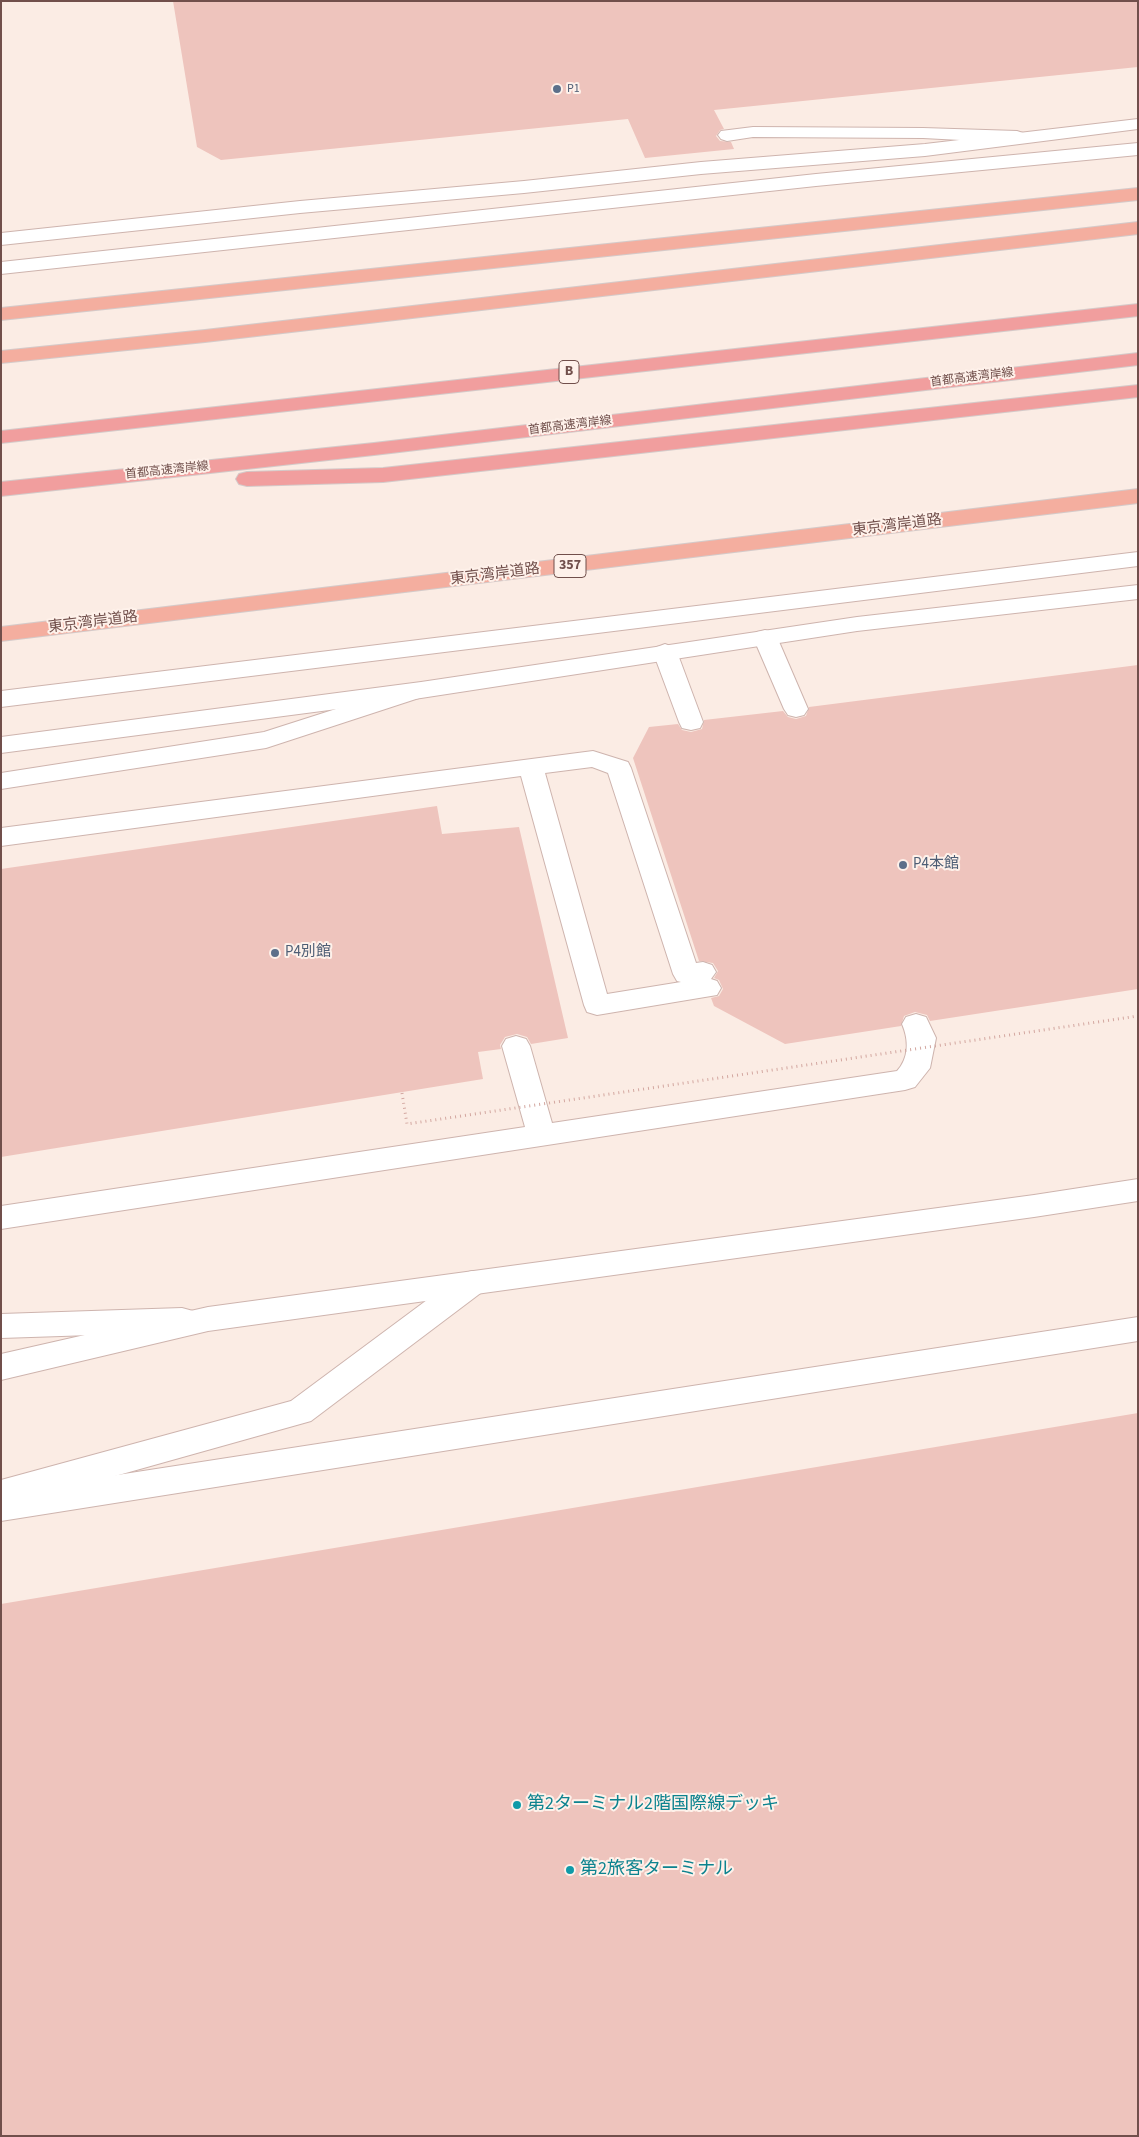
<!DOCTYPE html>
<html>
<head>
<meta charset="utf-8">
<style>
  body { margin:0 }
  #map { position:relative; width:1139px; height:2137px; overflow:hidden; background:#fbece4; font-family:"Source Sans 3",sans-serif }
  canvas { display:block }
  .frame { position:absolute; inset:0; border:2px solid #714f4b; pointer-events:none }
</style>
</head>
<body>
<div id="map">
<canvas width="1139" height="2137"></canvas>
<div class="frame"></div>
</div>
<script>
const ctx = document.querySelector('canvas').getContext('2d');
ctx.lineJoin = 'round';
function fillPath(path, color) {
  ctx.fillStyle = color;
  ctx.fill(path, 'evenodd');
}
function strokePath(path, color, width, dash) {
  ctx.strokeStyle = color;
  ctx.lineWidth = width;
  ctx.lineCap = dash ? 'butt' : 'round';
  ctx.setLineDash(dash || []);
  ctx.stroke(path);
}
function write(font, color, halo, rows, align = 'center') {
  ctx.font = font + ' "Source Sans 3","Noto Sans JP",sans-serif';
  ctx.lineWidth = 4;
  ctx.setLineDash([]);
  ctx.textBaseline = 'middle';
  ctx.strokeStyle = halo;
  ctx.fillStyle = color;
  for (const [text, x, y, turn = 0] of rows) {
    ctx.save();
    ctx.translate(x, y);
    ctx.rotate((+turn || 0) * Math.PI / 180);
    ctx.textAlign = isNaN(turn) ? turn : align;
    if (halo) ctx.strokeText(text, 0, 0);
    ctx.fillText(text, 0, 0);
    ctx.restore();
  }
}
const building = new Path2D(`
  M173,1H1138V67L714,110L724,129L720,130L716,136L720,141L731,142L734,149L645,158L628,119L221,160L197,147Z
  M1138,665V989L930,1021L927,1015L915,1012L904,1016L901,1026L785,1044L714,1006L711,998L719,996L723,989L719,980L714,978L718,971L713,963L699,961L633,758L649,727L678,724L682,730L691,732L702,729L704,720L783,711L788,717L796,719L806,716L809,707Z
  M437,806L442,834L519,827L568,1038L531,1044L527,1037L517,1034L505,1037L500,1045L501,1049L478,1052L483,1079L1,1157V869Z
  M1138,1413V2136H1V1604Z`);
const service = new Path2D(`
  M753,127L923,128L1017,131L1023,133L1026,137L1023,141L1017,143L923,138L753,137L727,141L721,139L718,135L721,131Z
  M765,630L773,632L777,637L808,709L804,715L796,717L788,715L784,709L753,637L757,632Z
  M665,644L673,647L677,652L703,722L700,728L691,730L682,728L679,722L653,652L657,647Z
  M593,751L628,762L631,768L696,963L703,962L712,965L716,972L711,979L717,981L721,988L717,995L597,1015L587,1012L584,1005L521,776L1,846V828ZM592,767L608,773L673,974L677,981L681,982L607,994L545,773Z
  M916,1014L926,1017L936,1038L930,1068L915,1087L905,1090L1,1229V1206L525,1127L502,1046L506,1039L516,1036L526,1039L530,1046L552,1123L897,1071C909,1058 909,1040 902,1024L906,1017Z
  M472,1271L482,1274L487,1283L482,1292L311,1421L1,1508V1480L291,1401L462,1274Z`);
const minor = new Path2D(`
  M1138,119V129L925,156L701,174L524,193L300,213L1,245V233L300,201L524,181L701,162L925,144Z
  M414,684L422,687L426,692L422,697L266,748L1,789V773L264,732Z
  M182,1308L193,1311L197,1320L193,1329L182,1332L1,1338V1314Z`);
const tertiary = new Path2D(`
  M1138,143V155L816,186L1,274V262L816,174Z
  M1138,552V566L1,707V691Z
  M1138,585V599L857,631L421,698L1,753V737L421,682L857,617Z
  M1138,1179V1201L1034,1217L208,1331L1,1380V1354L208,1307L1034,1195Z
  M1138,1317V1341L1,1521V1493Z`);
const trunk = new Path2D(`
  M1138,188V200L1,320V308Z
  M1138,222V234L205,342L1,363V351L205,330Z
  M1138,489V503L1,641V627Z`);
const motorway = new Path2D(`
  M1138,304V316L1,443V431Z
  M1138,353V365L374,455L1,496V482L374,443Z
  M1138,385V397L383,482L247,486L239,484L236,479L239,474L247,472L383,468Z`);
const pathBridge = new Path2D(`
  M402,1093L407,1124L1138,1016`);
const markers = [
  [557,89,5,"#5c6f8a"],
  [903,865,5,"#5c6f8a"],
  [275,953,5,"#5c6f8a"],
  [517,1805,5,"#0f9aa8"],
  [570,1870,5,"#0f9aa8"]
];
const farServicenames = [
  ["P1",567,89]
];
const farStreetnames = [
  ["首都高速湾岸線",972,378,-7],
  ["首都高速湾岸線",570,426,-7],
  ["首都高速湾岸線",167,471,-6]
];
const shields = [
  [569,372,20],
  [570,566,32]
];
const shieldNames = [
  ["B",569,372],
  ["357",570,566]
];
const streetNames = [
  ["東京湾岸道路",897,526,-7],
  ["東京湾岸道路",495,575,-7],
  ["東京湾岸道路",93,623,-7]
];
const serviceNames = [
  ["P4本館",913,865],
  ["P4別館",285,953]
];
const nearCulturenames = [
  ["第2ターミナル2階国際線デッキ",527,1805],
  ["第2旅客ターミナル",580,1870]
];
fillPath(building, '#eec4bd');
strokePath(service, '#ceb4ae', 2);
strokePath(minor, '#ceb4ae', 2);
strokePath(tertiary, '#ceb4ae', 2);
strokePath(trunk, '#d4cac9', 2);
strokePath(motorway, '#d4cac9', 2);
fillPath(service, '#fff');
fillPath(minor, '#fff');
fillPath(tertiary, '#fff');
fillPath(trunk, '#f4ae9f');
fillPath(motorway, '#f19e9e');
strokePath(pathBridge, '#d3a7a0', 3, [1, 4]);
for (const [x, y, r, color] of markers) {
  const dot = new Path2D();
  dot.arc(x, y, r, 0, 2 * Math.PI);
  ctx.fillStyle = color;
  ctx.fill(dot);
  strokePath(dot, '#fef1ea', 2);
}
write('12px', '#4e5e75', '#fef1ea', farServicenames, 'left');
write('12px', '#714f4b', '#fef1ea', farStreetnames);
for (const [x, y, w] of shields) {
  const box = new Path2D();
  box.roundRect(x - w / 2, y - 11.5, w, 23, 4);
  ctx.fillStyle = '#fef1ea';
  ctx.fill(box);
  strokePath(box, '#714f4b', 1);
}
write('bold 14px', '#714f4b', null, shieldNames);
write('15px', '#714f4b', '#fef1ea', streetNames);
write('15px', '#4e5e75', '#fef1ea', serviceNames, 'left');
write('18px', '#0d838f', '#fef1ea', nearCulturenames, 'left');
</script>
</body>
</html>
